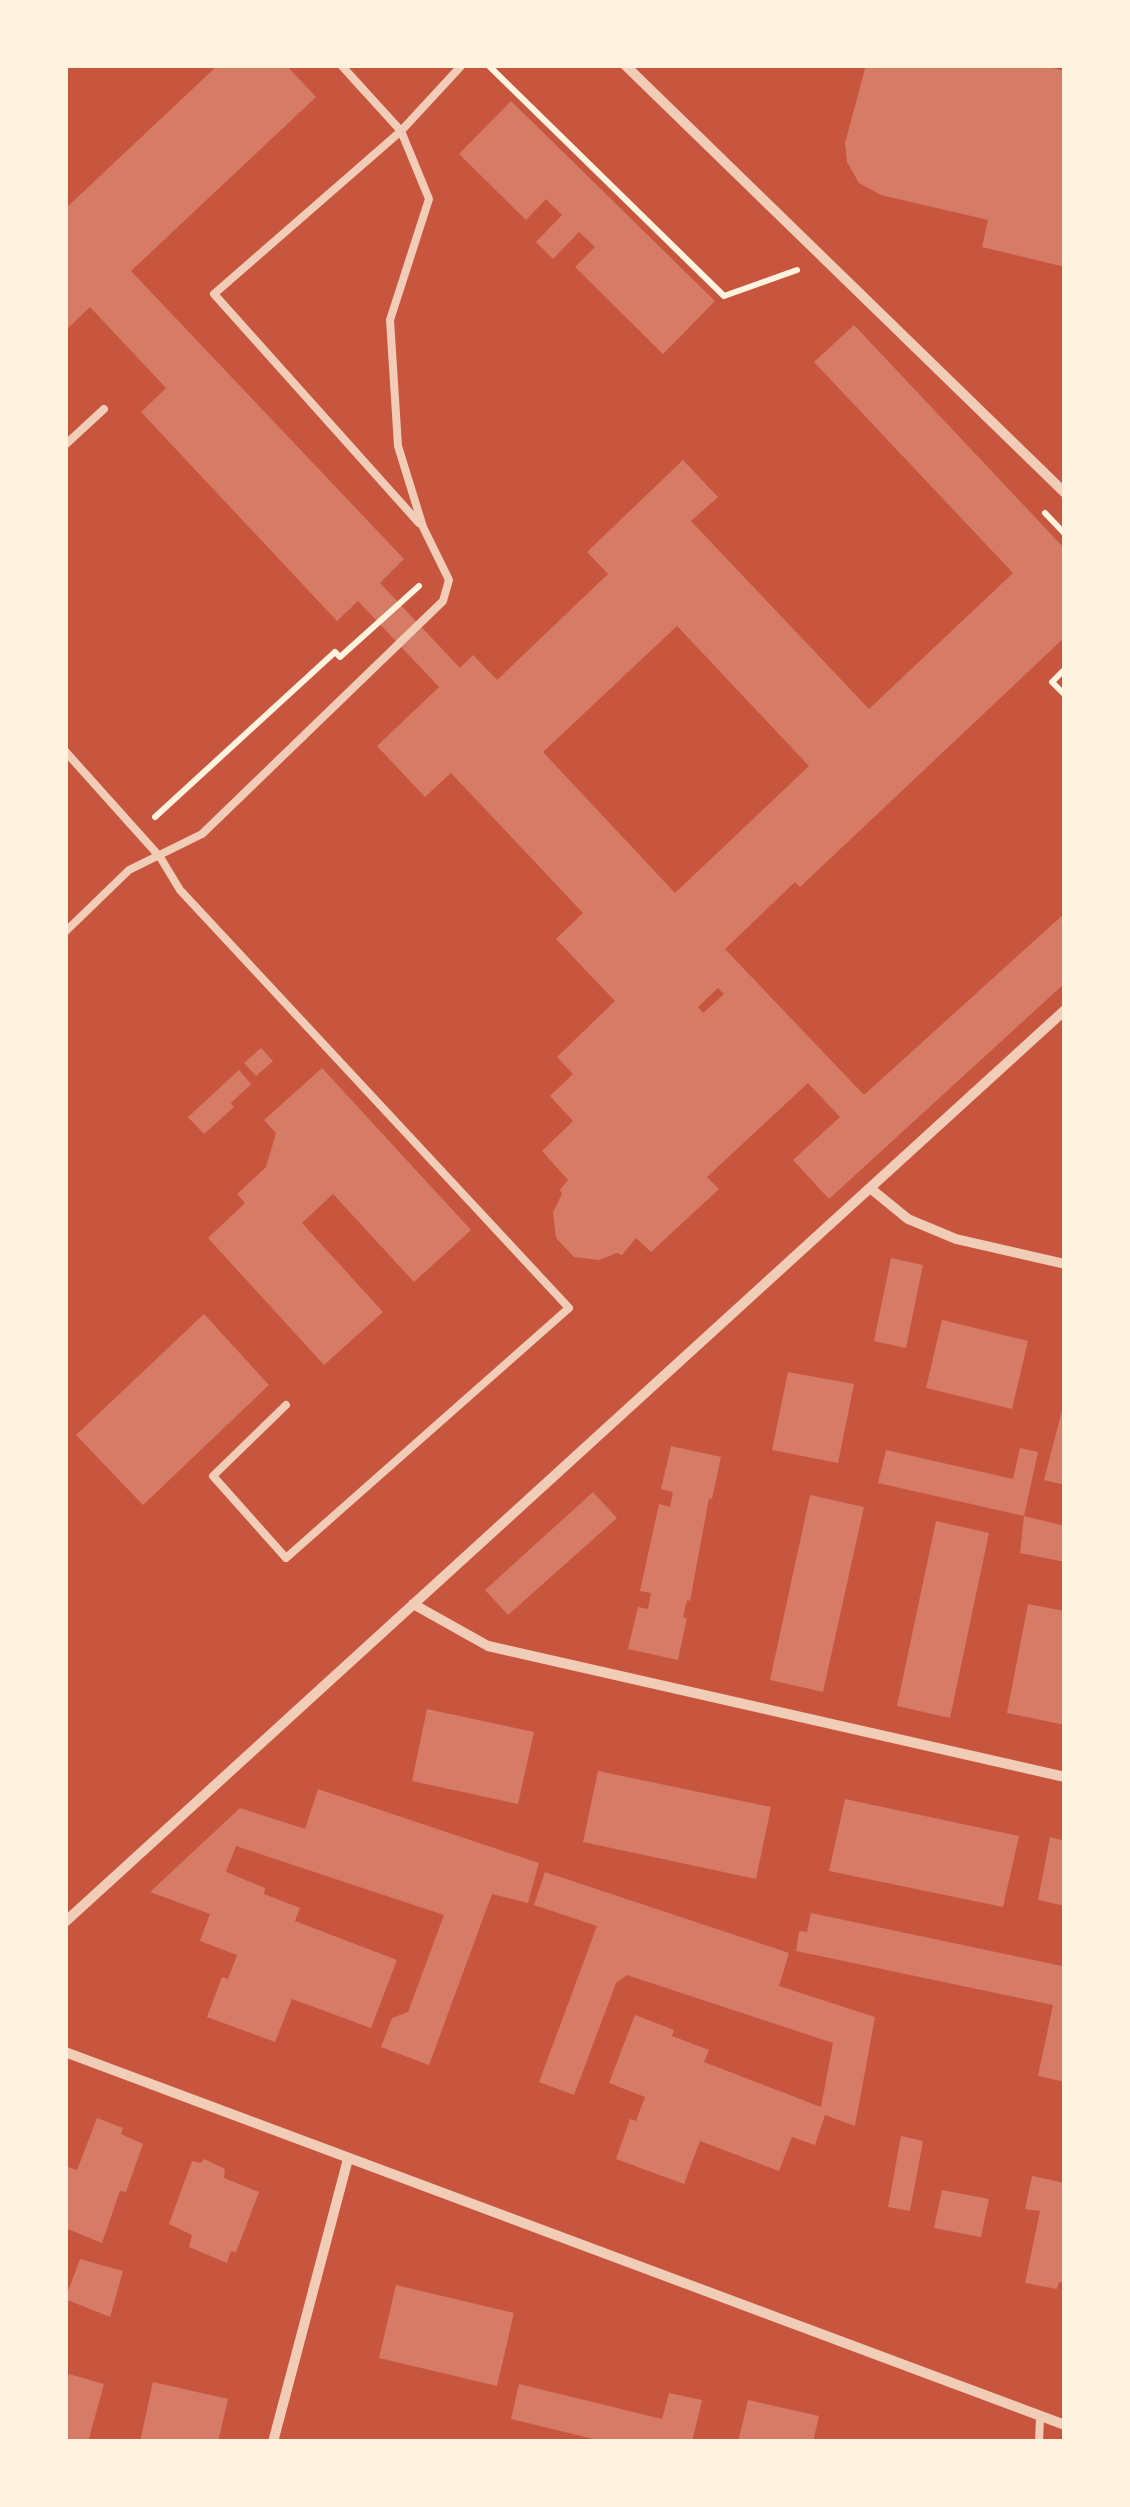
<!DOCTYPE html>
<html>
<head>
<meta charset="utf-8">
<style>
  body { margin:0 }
  #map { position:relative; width:1130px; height:2507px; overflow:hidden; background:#c8553d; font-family:"Asap Condensed",sans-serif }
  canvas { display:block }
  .frame { position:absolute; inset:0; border:68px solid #fff3e0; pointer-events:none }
</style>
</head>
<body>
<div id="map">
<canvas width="1130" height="2507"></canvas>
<div class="frame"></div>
</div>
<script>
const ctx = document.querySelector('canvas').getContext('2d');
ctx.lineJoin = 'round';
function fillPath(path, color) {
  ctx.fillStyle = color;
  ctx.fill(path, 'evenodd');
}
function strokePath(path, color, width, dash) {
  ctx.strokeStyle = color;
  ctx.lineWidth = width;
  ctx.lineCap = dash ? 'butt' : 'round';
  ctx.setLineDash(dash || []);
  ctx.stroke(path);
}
const building = new Path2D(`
  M218,65H286L316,97L131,271L404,559L380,583L460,668L473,655L497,680L608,574L587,552L683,460L718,497L691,521L869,709L1013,573L814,362L854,325L1065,549V637L800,887L795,882L725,949L864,1095L1065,913V983L829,1199L793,1160L840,1117L808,1083L707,1177L719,1189L651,1252L636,1238L622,1255L617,1253L599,1260L574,1257L556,1238L553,1212L562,1194L560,1190L568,1180L542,1151L573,1121L550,1096L573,1074L557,1057L615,1001L556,939L583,913L451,773L425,797L377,746L439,687L358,601L337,621L141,412L166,388L90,307L65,331V209ZM677,626L809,766L675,893L543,752ZM718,988L724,994L703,1013L698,1007Z
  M866,65H1041L1065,71V267L982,247L988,220L881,195L859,183L847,162L845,143Z
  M511,101L715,301L663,354L575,267L595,247L579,232L553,259L536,242L562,215L546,199L526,220L459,154Z
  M261,1048L273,1061L256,1076L244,1063Z
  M322,1068L471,1230L414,1282L333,1194L302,1223L383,1312L324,1365L208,1238L245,1203L237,1194L266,1167L276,1133L264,1120Z
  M239,1070L251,1084L231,1103L234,1107L204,1134L188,1117Z
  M891,1258L923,1265L906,1348L874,1341Z
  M204,1314L269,1385L143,1505L76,1435Z
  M942,1320L1028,1341L1012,1409L926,1388Z
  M788,1372L854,1384L838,1463L772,1450Z
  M1064,1403H1065V1485L1044,1480Z
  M671,1446L721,1457L712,1499L709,1498L690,1601L687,1600L683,1617L687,1618L678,1660L628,1649L638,1607L648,1609L651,1593L640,1591L659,1504L670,1507L673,1492L661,1489Z
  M1020,1448L1038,1452L1024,1516L878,1483L886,1450L1013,1479Z
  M593,1492L617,1518L508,1615L485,1590Z
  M810,1495L864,1507L823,1692L770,1680Z
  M1024,1516L1065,1526V1562L1020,1553Z
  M936,1521L989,1533L950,1718L897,1706Z
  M1028,1604L1065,1611V1725L1007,1713Z
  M427,1709L534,1732L518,1804L412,1781Z
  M598,1771L771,1807L756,1879L583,1842Z
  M318,1789L539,1863L528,1903L492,1894L429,2065L381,2047L392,2018L408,2012L444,1915L236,1846L226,1872L265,1888L264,1894L300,1908L295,1921L397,1960L371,2028L292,1999L275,2042L207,2017L222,1977L228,1979L237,1955L200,1941L210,1914L150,1892L240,1808L305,1829Z
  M845,1799L1019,1836L1003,1907L829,1871Z
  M1050,1837L1065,1841V1906L1038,1900Z
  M545,1872L789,1953L779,1986L875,2017L855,2126L825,2115L815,2145L792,2137L779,2171L700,2141L684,2184L616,2159L630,2119L636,2121L645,2097L609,2083L635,2015L674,2030L672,2036L709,2050L704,2062L821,2107L833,2043L627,1975L616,1983L574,2095L539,2082L597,1926L534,1905Z
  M811,1913L1062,1966L1065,1959V2082L1038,2076L1053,2005L796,1951L799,1931L807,1932Z
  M97,2118L123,2128L121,2134L143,2144L126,2192L120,2191L102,2243L65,2228V2166L77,2170Z
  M901,2136L923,2141L910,2211L888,2207Z
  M204,2159L225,2169L224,2178L259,2192L236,2252L231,2251L227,2263L189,2247L192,2235L169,2224L192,2161L201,2163Z
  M1032,2176L1065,2183V2283L1059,2282L1057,2289L1025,2283L1040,2211L1025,2209Z
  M942,2190L989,2199L981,2237L934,2228Z
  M80,2259L123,2271L110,2317L65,2299Z
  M396,2285L514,2313L497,2386L379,2358Z
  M69,2374L104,2384L88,2442H65V2388Z
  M153,2382L228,2399L218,2442H140Z
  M519,2384L662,2419L669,2393L702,2400L692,2442H606L511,2419Z
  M748,2400L819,2416L813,2442H738Z`);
const path = new Path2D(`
  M488,65L724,296L797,270
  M1045,513L1065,534
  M1065,669L1052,682L1065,695
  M155,817L335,652L340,657L419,586`);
const service = new Path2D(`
  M341,65L401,131L214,294L419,523
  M65,445L104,409
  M65,751L160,857L180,890L569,1308L286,1558L213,1476L286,1405
  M65,932L129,870L202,834L443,601L449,580L423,527L398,446L390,320L429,199L401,131L462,65
  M1039,2442L1040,2418`);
const minor = new Path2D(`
  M625,65L1065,493
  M870,1188L908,1219L956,1239L1065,1264
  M413,1604L488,1646L1065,1777
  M65,1922L1065,1010
  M65,2052L1065,2425
  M273,2442L348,2159`);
fillPath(building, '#d67c66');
strokePath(path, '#fff3e0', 6);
strokePath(service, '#f1ccb7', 8);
strokePath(minor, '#f1ccb7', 10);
</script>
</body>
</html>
